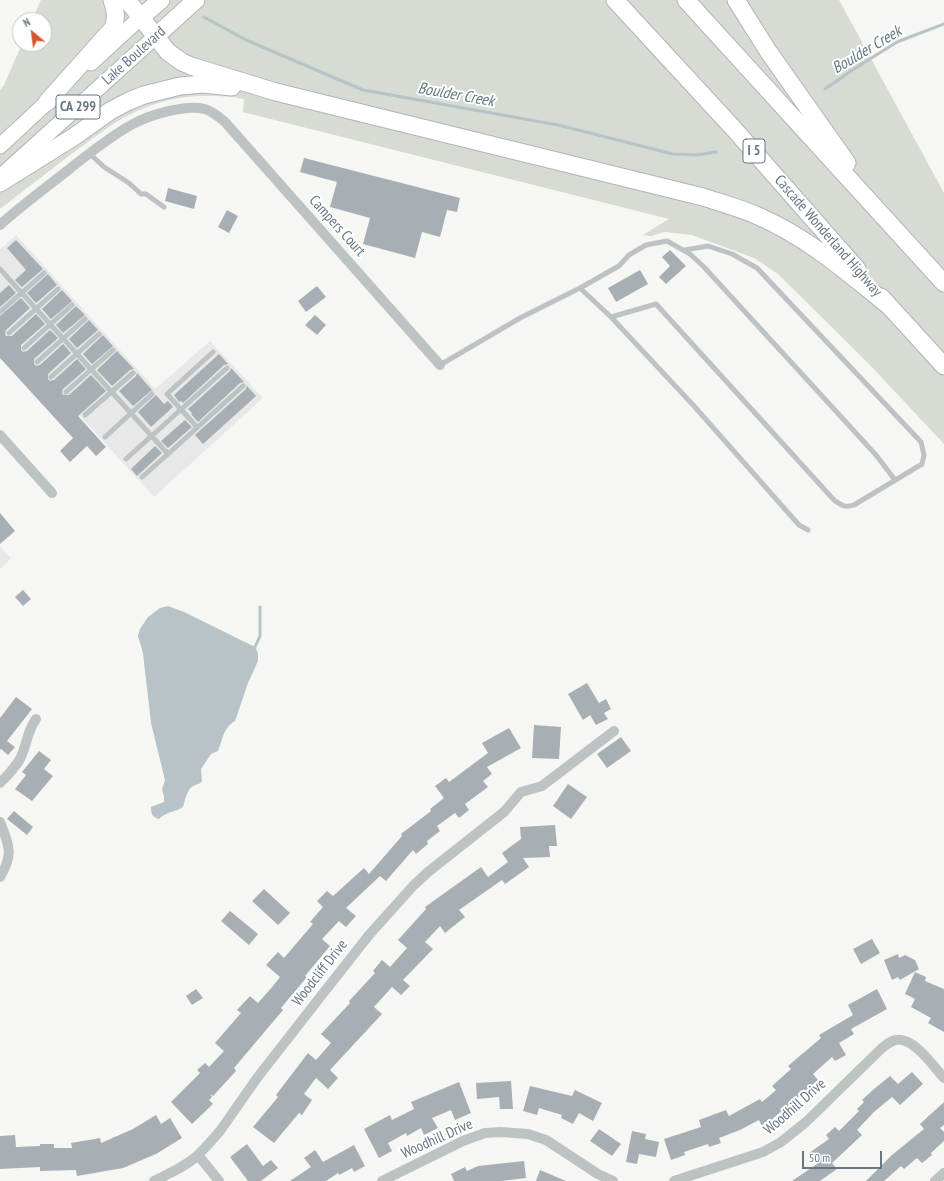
<!DOCTYPE html>
<html>
<head>
<meta charset="utf-8">
<style>
  body { margin:0 }
  #map { position:relative; width:944px; height:1181px; overflow:hidden; background:#f6f6f3; font-family:"PT Sans Narrow",sans-serif }
  canvas { display:block }
  .north { position:absolute; left:12px; top:12px; width:40px; height:40px; box-sizing:border-box; background:#fff; border:1px solid #c2c9cd; border-radius:50%; rotate:331deg; font-size:11px; font-weight:700; line-height:16px; text-align:center; color:#677783 }
  .north::after { content:''; display:block; margin:auto; width:14px; height:18px; background:#da5430; clip-path:polygon(50% 0,100% 100%,50% 72%,0 100%) }
  .scale { position:absolute; left:802px; top:1151px; width:80px; height:18px; box-sizing:border-box; border:2px solid #677783; border-top:0; padding-left:5px; font-size:12px; line-height:14px; white-space:nowrap; color:#677783; -webkit-text-stroke:3px #fff; paint-order:stroke }
</style>
</head>
<body>
<div id="map">
<canvas width="944" height="1181"></canvas>
<div class="north">N</div>
<div class="scale">50 m</div>
</div>
<script>
const ctx = document.querySelector('canvas').getContext('2d');
ctx.lineJoin = 'round';
function fillPath(path, color) {
  ctx.fillStyle = color;
  ctx.fill(path, 'evenodd');
}
function strokePath(path, color, width, dash) {
  ctx.strokeStyle = color;
  ctx.lineWidth = width;
  ctx.lineCap = dash ? 'butt' : 'round';
  ctx.setLineDash(dash || []);
  ctx.stroke(path);
}
function write(font, color, halo, rows, align = 'center') {
  ctx.font = font + ' "PT Sans Narrow",sans-serif';
  ctx.lineWidth = 4;
  ctx.setLineDash([]);
  ctx.textBaseline = 'middle';
  ctx.strokeStyle = halo;
  ctx.fillStyle = color;
  for (const [text, x, y, turn = 0] of rows) {
    ctx.save();
    ctx.translate(x, y);
    ctx.rotate((+turn || 0) * Math.PI / 180);
    ctx.textAlign = isNaN(turn) ? turn : align;
    if (halo) ctx.strokeText(text, 0, 0);
    ctx.fillText(text, 0, 0);
    ctx.restore();
  }
}
const built = new Path2D(`
  M16,235L155,389L210,341L263,398L154,497L0,328V249Z
  M0,546L11,558L0,569Z`);
const green = new Path2D(`
  M41,0H839L944,193V444L869,364L778,274L754,258L692,235L664,232L651,236L643,235L669,219L243,112L244,99C206,92 165,96 131,114C109,125 90,141 70,155C47,173 23,191 0,209V90L4,85L22,44H44V20H32Z`);
const water = new Path2D(`
  M168,606L184,612L255,647L258,653V661L248,683L235,721C223,728 223,739 218,751L211,754L201,769L202,781C199,785 197,784 193,786C187,789 185,801 183,807C175,812 165,812 159,819C152,817 151,814 151,807L164,802V796L162,790L165,780L151,723L143,653L138,636L140,629L148,617L160,608Z`);
const stream = new Path2D(`
  M204,17L246,40L363,90L558,125L673,154L697,155L716,152
  M825,89L854,69L897,42L944,24
  M255,647L260,636V607`);
const building = new Path2D(`
  M304,158L460,198L457,212L447,210L440,237L422,232L415,258L363,244L370,218L330,207L337,182L300,172Z
  M168,188L197,196L194,209L165,201Z
  M227,210L238,216L229,233L218,227Z
  M16,240L43,269L22,287L15,280L26,270L7,248Z
  M670,250L686,266L666,284L659,277L670,266L662,257Z
  M640,270L648,284L616,302L608,288Z
  M48,274L57,285L36,303L27,293Z
  M9,285L16,293L0,307V293Z
  M317,286L326,297L306,312L298,301Z
  M62,290L72,301L51,319L42,309Z
  M21,298L30,308L6,330L5,333L6,336H12L36,314L45,324L21,345V350L23,352L27,351L50,330L58,338L34,359V364L36,366L40,365L63,344L71,353L48,374V379L50,381L54,380L77,359L86,369L63,389L62,392L63,395H69L91,375L106,391L78,416L106,447L96,456L87,446L70,462L60,451L73,438L0,358V316Z
  M76,306L85,315L63,333L56,325Z
  M315,315L326,325L317,335L305,325Z
  M89,320L98,330L77,348L69,339Z
  M103,335L113,346L92,364L83,354Z
  M117,351L134,369L130,370L112,386L97,370Z
  M219,354L228,364L224,365L183,403L181,401L179,402L174,395Z
  M231,368L244,382L240,383L198,422L191,414L192,413L188,409L230,371Z
  M137,373L152,390L133,406L119,391L136,376Z
  M247,386L256,396L203,444L195,435L246,389Z
  M156,395L164,404L168,401L173,407L151,427L138,412Z
  M185,420L192,427L168,448L161,441Z
  M155,446L162,453L137,476L131,469Z
  M0,513L15,531L0,544Z
  M23,590L31,599L23,606L15,597Z
  M587,683L599,703L606,699L611,709L604,713L608,719L596,725L590,715L583,720L568,694Z
  M16,697L32,709L7,741L15,747L8,755L1,749L0,750V718Z
  M534,725L561,727L559,759L532,758Z
  M509,728L521,748L487,767L492,774L483,781L488,787L465,804L469,810L459,818L455,813L437,826L440,831L427,841L428,844L416,854L413,850L386,881L380,876L346,908L356,916L346,927L339,921L322,939L330,946L305,976L307,977L281,1008L283,1010L234,1068L236,1071L213,1096L210,1094L212,1097L209,1100L213,1104L192,1124L171,1102L200,1073L197,1070L205,1063L209,1067L224,1051L215,1043L241,1013L237,1010L250,996L258,1003L273,986L280,977L266,965L278,952L284,958L313,924L310,922L323,907L317,901L327,891L333,896L364,868L369,874L402,836L401,834L431,811L430,809L444,798L435,786L446,778L449,782L488,753L482,743Z
  M621,737L631,751L607,768L597,754Z
  M39,751L51,760L44,769L53,776L32,801L15,789L26,775L22,772Z
  M568,784L587,797L571,819L553,806Z
  M14,811L33,827L27,835L7,819Z
  M555,825L557,846H549L550,857L523,858L529,867L505,884L502,880L459,910L465,917L445,933L440,926L425,942L433,949L403,980L410,986L401,995L392,987L374,1007L382,1014L330,1070L338,1078L328,1089L316,1078L304,1094L312,1100L302,1115L299,1113L274,1143L253,1127L278,1097L276,1095L308,1053L316,1060L331,1043L321,1034L350,1003L349,1001L375,973L373,971L382,960L390,967L407,948L398,940L426,909L425,907L481,867L488,877L508,862L502,853L521,839L520,827Z
  M264,889L290,913L278,925L252,901Z
  M230,911L258,934L249,945L221,921Z
  M872,939L880,953L861,964L853,949Z
  M898,954L899,958L905,955L915,960L919,969L900,980L898,977L892,980L884,960Z
  M915,972L926,977L925,981L944,989V1032L928,1023L931,1018L911,1007L915,999L905,994Z
  M196,989L203,998L192,1005L186,996Z
  M877,989L887,1009L851,1029L854,1034L839,1043L846,1055L835,1061L832,1057L813,1074L818,1080L770,1121L762,1126L759,1120L740,1130L719,1138L721,1143L709,1147L708,1144L684,1152L685,1155L671,1160L664,1139L701,1127L699,1120L726,1110L729,1116L760,1099L762,1102L776,1090L772,1086L791,1069L788,1066L821,1038L819,1035L853,1015L848,1005Z
  M912,1072L923,1084L900,1105L892,1097L874,1112L857,1130L862,1135L832,1163L837,1169L820,1181H792L817,1164L809,1153L829,1139L826,1135L835,1127L839,1131L859,1111L857,1109L864,1102L862,1100L874,1089L890,1076L898,1084Z
  M511,1081L513,1109H500L499,1097L477,1099L476,1083Z
  M459,1082L471,1113L455,1120L451,1110L432,1118L438,1128L424,1135L421,1128L407,1136L406,1133L388,1143L392,1151L379,1158L364,1129L390,1115L392,1120L414,1109L411,1102Z
  M530,1086L572,1096L575,1090L602,1103L593,1121L579,1113L573,1124L561,1118L562,1115L539,1108L537,1115L523,1111Z
  M944,1102V1125L940,1128L944,1132V1141L931,1153L932,1155L922,1163L917,1158L904,1169L901,1166L884,1181H866L892,1155L924,1129L920,1124Z
  M156,1115L161,1124L170,1118L182,1138L156,1154L123,1168L77,1176L76,1170L40,1171V1167L0,1169V1136L15,1135L16,1147L40,1146V1144H54V1148H72L71,1143L100,1138L101,1143L133,1129Z
  M599,1129L621,1144L612,1156L590,1141Z
  M632,1131L646,1134L645,1139L659,1142L656,1157L639,1154L637,1164L626,1162Z
  M247,1144L263,1166L271,1160L278,1168L261,1181H248L230,1157Z
  M354,1145L365,1166L354,1172L352,1168L339,1175L338,1173L326,1181H290L311,1167L304,1158L315,1150L323,1162Z
  M524,1161L526,1178L501,1181H454L451,1174L465,1167L467,1171L478,1166Z
  M540,1170L566,1181H536Z`);
const lane = new Path2D(`
  M90,154L104,167L129,183L141,194H146L164,207
  M0,269L168,454L243,386
  M580,288L611,317L694,406L799,525L808,530
  M0,312L44,273
  M611,317L656,304L834,500C841,505 845,508 854,505L922,464L924,455L921,442L757,268L732,254L708,246L685,250
  M9,333L58,289
  M24,348L72,305
  M37,362L85,319
  M440,365L520,318L580,288L619,266L629,255L646,245L667,241L690,254L704,267L876,455L895,480
  M51,377L99,334
  M66,392L113,350
  M85,415L133,373
  M197,427L167,394L213,352
  M105,437L152,394
  M126,459L227,368
  M142,477L168,454`);
const street = new Path2D(`
  M0,225C21,206 44,189 67,171C87,155 108,138 131,125C149,115 185,104 205,109C212,111 219,117 225,122L440,365
  M0,435L52,493
  M0,783C7,776 15,768 20,759C27,745 27,731 36,719
  M0,822C9,845 14,854 0,877
  M198,1155L219,1181
  M154,1181C169,1174 186,1166 198,1155C206,1147 213,1139 220,1131L257,1078L314,1005L369,935L413,886L428,872L504,812L521,792L542,786L614,731
  M382,1181L463,1141L485,1133L501,1132L528,1134L546,1140L598,1174L613,1181
  M674,1181L763,1152L781,1142L806,1122L882,1048C886,1045 890,1041 896,1040C913,1036 934,1067 944,1078
  M935,1181L944,1173`);
const primary = new Path2D(`
  M91,63L140,18
  M0,146L55,95
  M0,177L155,37`);
const highway = new Path2D(`
  M127,0L168,52L182,62L191,66L276,92L703,197C721,203 740,208 758,216C807,237 847,272 889,306
  M615,0L734,129L857,269
  M686,0L944,283
  M736,0L768,51L847,163
  M140,18L161,0
  M155,37L196,0
  M47,102L114,27C116,17 116,10 112,0
  M0,183L75,136L110,111L129,101L144,95L180,86L203,84L232,87
  M881,297L944,366`);
const shields = [
  [78,107,44],
  [754,151,22]
];
const shieldNames = [
  ["CA 299",78,107],
  ["I 5",754,151]
];
const streetNames = [
  ["Lake Boulevard",134,56,-42],
  ["Campers Court",337,226,48],
  ["Cascade Wonderland Highway",828,236,49],
  ["Woodcliff Drive",320,973,-52],
  ["Woodhill Drive",795,1107,-41],
  ["Woodhill Drive",437,1139,-24]
];
const waterNames = [
  ["Boulder Creek",867,50,-31],
  ["Boulder Creek",456,95,10]
];
fillPath(built, '#e7e8e7');
fillPath(green, '#d6dbd3');
fillPath(water, '#b7c3c7');
strokePath(stream, '#b7c3c7', 3);
fillPath(building, '#a7afb4');
strokePath(primary, '#b1b6ba', 17);
strokePath(highway, '#b1b5b8', 19);
strokePath(lane, '#bdc2c5', 5);
strokePath(street, '#bdc2c5', 10);
strokePath(primary, '#fff', 15);
strokePath(highway, '#fff', 17);
for (const [x, y, w] of shields) {
  const box = new Path2D();
  box.roundRect(x - w / 2, y - 12, w, 24, 3);
  ctx.fillStyle = '#fff';
  ctx.fill(box);
  strokePath(box, '#677783', 1);
}
write('bold 14px', '#677783', null, shieldNames);
write('15px', '#677783', '#fff', streetNames);
write('italic 16px', '#63787f', '#fff', waterNames);
</script>
</body>
</html>
